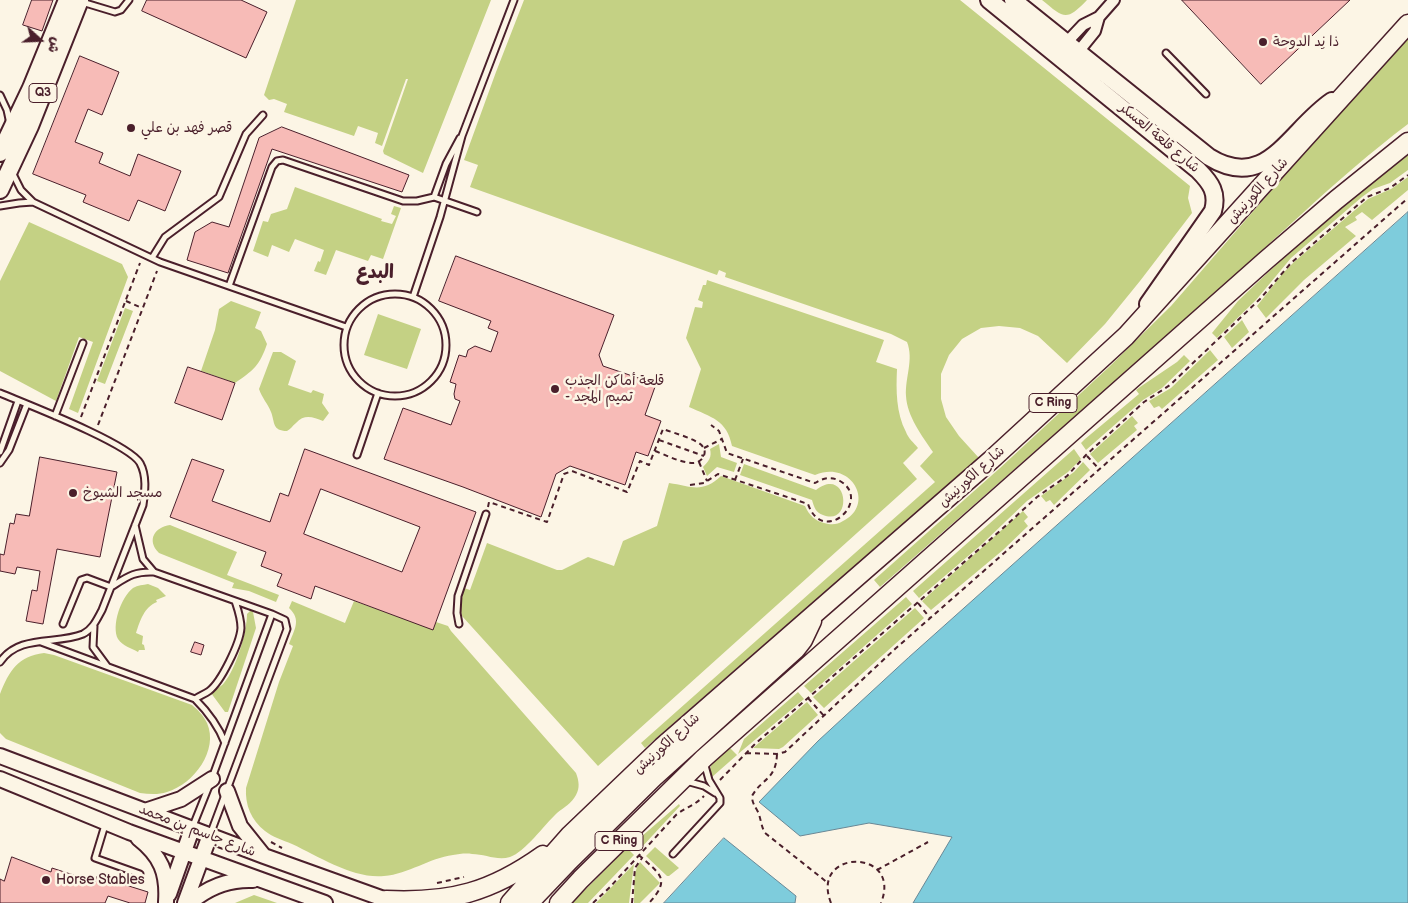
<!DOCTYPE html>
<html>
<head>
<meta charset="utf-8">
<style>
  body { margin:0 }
  #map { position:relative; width:1408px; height:903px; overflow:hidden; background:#fcf5e5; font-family:"Balsamiq Sans","Playpen Sans Arabic",sans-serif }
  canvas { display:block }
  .north { position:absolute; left:15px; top:15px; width:50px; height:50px; -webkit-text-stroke:4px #fcf5e5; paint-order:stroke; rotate:110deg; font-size:14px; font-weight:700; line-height:20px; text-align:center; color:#4a1f2b }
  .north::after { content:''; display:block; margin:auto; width:18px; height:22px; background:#4a1f2b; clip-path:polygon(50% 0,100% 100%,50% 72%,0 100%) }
</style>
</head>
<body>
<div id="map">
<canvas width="1408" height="903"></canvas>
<div class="north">ش</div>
</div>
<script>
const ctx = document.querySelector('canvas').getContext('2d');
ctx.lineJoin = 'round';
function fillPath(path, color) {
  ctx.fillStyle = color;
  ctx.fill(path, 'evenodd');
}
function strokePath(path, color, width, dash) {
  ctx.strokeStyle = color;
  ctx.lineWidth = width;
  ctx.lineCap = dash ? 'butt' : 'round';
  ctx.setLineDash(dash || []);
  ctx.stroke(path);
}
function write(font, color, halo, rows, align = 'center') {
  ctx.font = font + ' "Balsamiq Sans","Playpen Sans Arabic",sans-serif';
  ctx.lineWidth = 5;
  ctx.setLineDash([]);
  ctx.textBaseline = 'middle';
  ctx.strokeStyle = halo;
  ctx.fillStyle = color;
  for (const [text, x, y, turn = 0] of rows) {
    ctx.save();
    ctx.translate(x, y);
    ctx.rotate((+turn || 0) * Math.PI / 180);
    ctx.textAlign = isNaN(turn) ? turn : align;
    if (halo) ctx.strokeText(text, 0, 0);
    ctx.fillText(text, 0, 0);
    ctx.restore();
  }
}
const green = new Path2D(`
  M296,0H491L423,173L384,154L383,151L408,79H406L382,146L375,143L378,133L358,126L354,136L284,112L287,104L274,99L269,100L264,95Z
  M524,0H960L1190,186L1188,198L1192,213L1140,281L1105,324L1067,363L1038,336L1020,328L999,326L981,328L962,339L949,355L941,374V399L946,417L959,436L979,458L645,748L641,743L935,482L920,466L933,452C922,436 907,416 906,396C905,377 914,360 907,342L891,334L725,277L726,273L719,270L717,275L470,187L478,165L464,160L496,72Z
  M1042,0H1087C1066,22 1064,18 1042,0Z
  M1408,37V124C1334,180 1270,245 1201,306C1094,400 987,493 880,587L874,580L1000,468L1109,367L1171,306L1322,132Z
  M1408,151V170L1390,183L1373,189L1362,197L1291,258L1256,300L1217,338L1212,333L1238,301L1279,262L1363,188Z
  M1408,177V190L1372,220L1362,212L1355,217L1357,220L1345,227L1356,236L1304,280L1266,318L1257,306L1283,273L1294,262L1368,199L1391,189Z
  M295,187L382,219L381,221L392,224L396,216L391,214L394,206L401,208L383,259L371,255L368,261L336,250L326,275L314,271L318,261L320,262L324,250L295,239L289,252L272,245L268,257L253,251L263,221L268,222L271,214L287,209Z
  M29,222L122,264L128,277L78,413L69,409L93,342L79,337L56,401L0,371V281Z
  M707,280L884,340L876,362L897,369C896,390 896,413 906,432C908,438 914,443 918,448L903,463L917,479L598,766L462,616L460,609L464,588L470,590L487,543L557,570H562L588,557L614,566L623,541L657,526L669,483C691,486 702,494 721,476L805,506C809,515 815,521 824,523C831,525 837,525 843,521C876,505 852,459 815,475L732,446C727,420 711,417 689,407L701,369L686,338L695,307L702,308L703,302L698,300L703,285H706Z
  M231,301L261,312L255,328L261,331L267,344C260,365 253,371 235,383L201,371L215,330L219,309Z
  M125,308L133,311L105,384L97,381Z
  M378,314L421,329L407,369L364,355Z
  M1242,320L1249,332L1232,348L1224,337Z
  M1210,350L1218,360L1162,409L1159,406L1154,408L1149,401L1171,388Z
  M273,352H281L296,361L288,385L311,393L313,390L324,394L322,403L329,413L323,421C313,417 304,414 296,423C292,426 291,429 287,431C272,431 275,422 271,412C268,404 262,398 259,389Z
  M1184,355L1190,361L1162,388L1143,400L1086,450L1081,443L1085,439L1139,394L1136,390L1140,387L1177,362Z
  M1132,416L1138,423L1134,426L1137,430L1098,463L1090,454Z
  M719,444L721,457L737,463L734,472L717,467L707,476L703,467C709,461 712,457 710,449Z
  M1074,449L1081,459L1068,472L1027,501L981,545L919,598L913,591Z
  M1083,462L1090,470L1054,505L1050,500L1046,502L1041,496L1074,472Z
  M744,464L816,490C848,465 854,527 823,515C816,513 814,507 812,500L740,475Z
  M1023,511L1028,517L1024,521L1028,526L1003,550L931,610L922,601Z
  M170,525L237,552L227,575L279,595L276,602L249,591L232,588L234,583L159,553C146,540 155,527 170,525Z
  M148,584L158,588L166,596L156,600L157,602C144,607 140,621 136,633L143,636L142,644L144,645L145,650H139L138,652C131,648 123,646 118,639C111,626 121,597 133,588C138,585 143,585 148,584Z
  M906,597L912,604L811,693L804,686Z
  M292,601L345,623L354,601L433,629L436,622L448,626L451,631L576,773C579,781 580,788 576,795C572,803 563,808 557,813C544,825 525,852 510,857C497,861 485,854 472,854C466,853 459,854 453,855C429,858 409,874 384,876C353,879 320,857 292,844C283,840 272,837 265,831C251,820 245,805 246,788L279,682L293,646L289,644C294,630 302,620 289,608Z
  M915,608L924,618L824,708L813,697Z
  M251,610L253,612L256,628L228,712H225L211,693C215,689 220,688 224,683C236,669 247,632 247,614Z
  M44,653L54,655L192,705C198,710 203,715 207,723C219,750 194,784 167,792C158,795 149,794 140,793L6,739L0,733V694C9,671 18,656 44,653Z
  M798,692L804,699L738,754L744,739Z
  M807,702L818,715L783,747L779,749L753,748Z
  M729,747L737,755L712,777C705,764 720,755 729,747Z
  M679,804L680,806L640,849L634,843Z
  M655,847L679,868L669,876H667L646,856Z
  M627,848L634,855L588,903H572Z
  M640,862L660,883L640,903H634C635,890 632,872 640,862Z
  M634,864L629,903H596Z
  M254,895L277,903H235Z`);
const water = new Path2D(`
  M1408,212V903H913L952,837L869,823L800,836L759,802L818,741L908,658Z
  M724,838L796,896L795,903H664Z`);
const building = new Path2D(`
  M32,0H53L42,31L23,25Z
  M147,0H241L267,12L246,58L142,11Z
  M1182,0H1350L1261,84Z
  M80,56L119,72L102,115L88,109L75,142L103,153L99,163L130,176L138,154L181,171L165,211L138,200L129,221L83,202L86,195L33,174Z
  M282,127L409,175L402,192L272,149L228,273L187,260L195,232L212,222L229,227L259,138Z
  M456,256L614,315L599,355L603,366L656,384L645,415L661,421L648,456L636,452L625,485L570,466L556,474L541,517L463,487L384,459L403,408L451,425L460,401L455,399L454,394L456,384L450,382L459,355L466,357L468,350L475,346L491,352L498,332L488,328L491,321L439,301Z
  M188,367L235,383L222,420L175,403Z
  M305,449L476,512L433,630L315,586L311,599L277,586L282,574L261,566L266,552L170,517L192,459L224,470L212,501L270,522L280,493L288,496ZM321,489L420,527L402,572L304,534Z
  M40,457L117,472L100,557L57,549L43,624L26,621L32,590L37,591L40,571L17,567L15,574L0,571V554L4,555L10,523L14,524L16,514L29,516Z
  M195,642L204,645L201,655L191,652Z
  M12,857L51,872L52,868L95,882L97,876L148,892L145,903H130L108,896L105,903H0V879L4,881Z`);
const path = new Path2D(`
  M126,301L142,308
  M81,417L140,263
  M98,425L157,271
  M659,440L704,456
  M704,448L722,439
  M1087,456L1099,469
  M699,462L707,481
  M735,480L743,459
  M690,485L704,483L718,474L808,504C823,547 873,500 840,481C831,476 823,478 815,483L727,453L719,431L711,425
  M488,507L489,502L547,522L564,474L572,471L627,492L640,461L649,465L663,429C673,433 698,439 703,447C708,454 701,463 693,463C681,463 666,455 655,451
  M918,603L930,618
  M808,698L824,716
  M746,753L777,754L785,752L895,649L1408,198
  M777,754C776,780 762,778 752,796C752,803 755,806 758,812C761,819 761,826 765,833L828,883
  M720,780L755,744L1001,530L1037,497L1067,476L1086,455L1144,402L1170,385L1260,299L1291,263L1367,197L1390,188L1408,175
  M271,842L282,848
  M639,855C659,874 672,878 649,903
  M877,870L928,842
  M437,883L464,877
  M593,903L610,887L676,815C686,807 694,806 704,796
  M632,903L635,868L642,858
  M831,903C809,848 903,848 881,903`);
const service = new Path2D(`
  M82,2L115,12L121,10L129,0
  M1166,53L1206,94
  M0,95L7,110L10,124
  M13,174L21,190L33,202L160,262L346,327
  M434,197L446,164L460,138
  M0,206L19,203L33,202
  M152,258L165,237L219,197L246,134L263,115
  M229,286L272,167L277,161L283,160L403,201H417L434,197L477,212
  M344 345a51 51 0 1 1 102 0a51 51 0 1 1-102 0Z
  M413,297L440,217L462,136L514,0
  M0,393C26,404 128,443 140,463C147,476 145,491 143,505L102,610C97,619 93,629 83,634C56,645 19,634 0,662
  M55,416L83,343
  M0,452L18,401
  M357,455L378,393
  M0,463L9,450L27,404
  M135,525L143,559L154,572
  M63,624L81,580L87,578L111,587C127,577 134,571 154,572L272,614L285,620L287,629L210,835
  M459,624L457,613L458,596L486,514
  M94,626L93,647L107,666
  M41,642L195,699C199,696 205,694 209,691C221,682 240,643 241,628C241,618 238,610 235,601
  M195,699C208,712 218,725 225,743
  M212,778L272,614
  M686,781L704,786L715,793
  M105,825L95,858L140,874
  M193,826L209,786
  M673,854L720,803V798L709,780L704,762`);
const minor = new Path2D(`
  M1066,43L1083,25L1099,17L1114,0
  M1078,52L1095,31L1099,17`);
const tertiary = new Path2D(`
  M0,756L264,856L395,903
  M0,779L129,832L325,903
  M227,791L240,826L264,856
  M145,811L181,799L212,779
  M138,838C161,856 168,873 166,902
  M169,894L192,829
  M185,903L210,835
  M190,903C208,887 229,879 253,880`);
const primary = new Path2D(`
  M989,0L1198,170C1211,183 1218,193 1213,211L1148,304
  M1013,0L1209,157C1267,193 1289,130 1332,101
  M0,153L31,88L67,0
  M0,190L30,126L80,0`);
const trunk = new Path2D(`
  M386,900C451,903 491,892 543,855
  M510,903L570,835L662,747L991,460L1126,336L1408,24
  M529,903L570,860L653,778L796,649L803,640L812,621
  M559,903L581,879L704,758L1265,261L1336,200L1408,142`);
const markers = [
  [1263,42,5,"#4a1f2b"],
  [131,128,5,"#4a1f2b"],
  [555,389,5,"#4a1f2b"],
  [73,493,5,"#4a1f2b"],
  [46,880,5,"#4a1f2b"]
];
const shields = [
  [43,93,28],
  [1053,403,48],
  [619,841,48]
];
const shieldNames = [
  ["Q3",43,93],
  ["C Ring",1053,403],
  ["C Ring",619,841]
];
const poiNames = [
  ["ذا نِد الدوحة",1273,42],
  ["قصر فهد بن علي",141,128],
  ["قلعة أماكن الجذب",565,381],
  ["- تميم المجد",565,397],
  ["مسجد الشيوخ",83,493],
  ["Horse Stables",56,880]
];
const streetNames = [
  ["شارع قلعة العسكر",1159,138,40],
  ["شارع الكورنيش",1258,191,-48],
  ["شارع الكورنيش",972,477,-42],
  ["شارع الكورنيش",667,744,-42],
  ["شارع جاسم بن محمد",197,831,21]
];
const districtNames = [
  ["البدع",375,273]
];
fillPath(green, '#c4d184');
fillPath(water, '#7eccdc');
strokePath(water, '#698795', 1);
fillPath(building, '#f7bbb7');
strokePath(building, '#4a1f2b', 1);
strokePath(service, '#4a1f2b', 9);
strokePath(minor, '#4a1f2b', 14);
strokePath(tertiary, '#4a1f2b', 18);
strokePath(primary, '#4a1f2b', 20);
strokePath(trunk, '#4a1f2b', 21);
strokePath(path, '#4a1f2b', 2, [5, 4]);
strokePath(service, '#fcf5e5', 5);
strokePath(minor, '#fcf5e5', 10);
strokePath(tertiary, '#fcf5e5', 14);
strokePath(primary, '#fcf5e5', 16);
strokePath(trunk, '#fcf5e5', 18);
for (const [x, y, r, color] of markers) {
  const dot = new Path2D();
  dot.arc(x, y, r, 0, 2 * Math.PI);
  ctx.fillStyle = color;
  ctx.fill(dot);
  strokePath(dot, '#fcf5e5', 2);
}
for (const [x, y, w] of shields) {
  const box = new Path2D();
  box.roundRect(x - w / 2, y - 9.5, w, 19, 4);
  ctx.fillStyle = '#fcf5e5';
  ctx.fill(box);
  strokePath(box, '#4a1f2b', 1);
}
write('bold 12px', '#4a1f2b', null, shieldNames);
write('14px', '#4a1f2b', '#fcf5e5', poiNames, 'left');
write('14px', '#4a1f2b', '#fcf5e5', streetNames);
write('bold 19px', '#4a1f2b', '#fcf5e5', districtNames);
</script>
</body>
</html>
